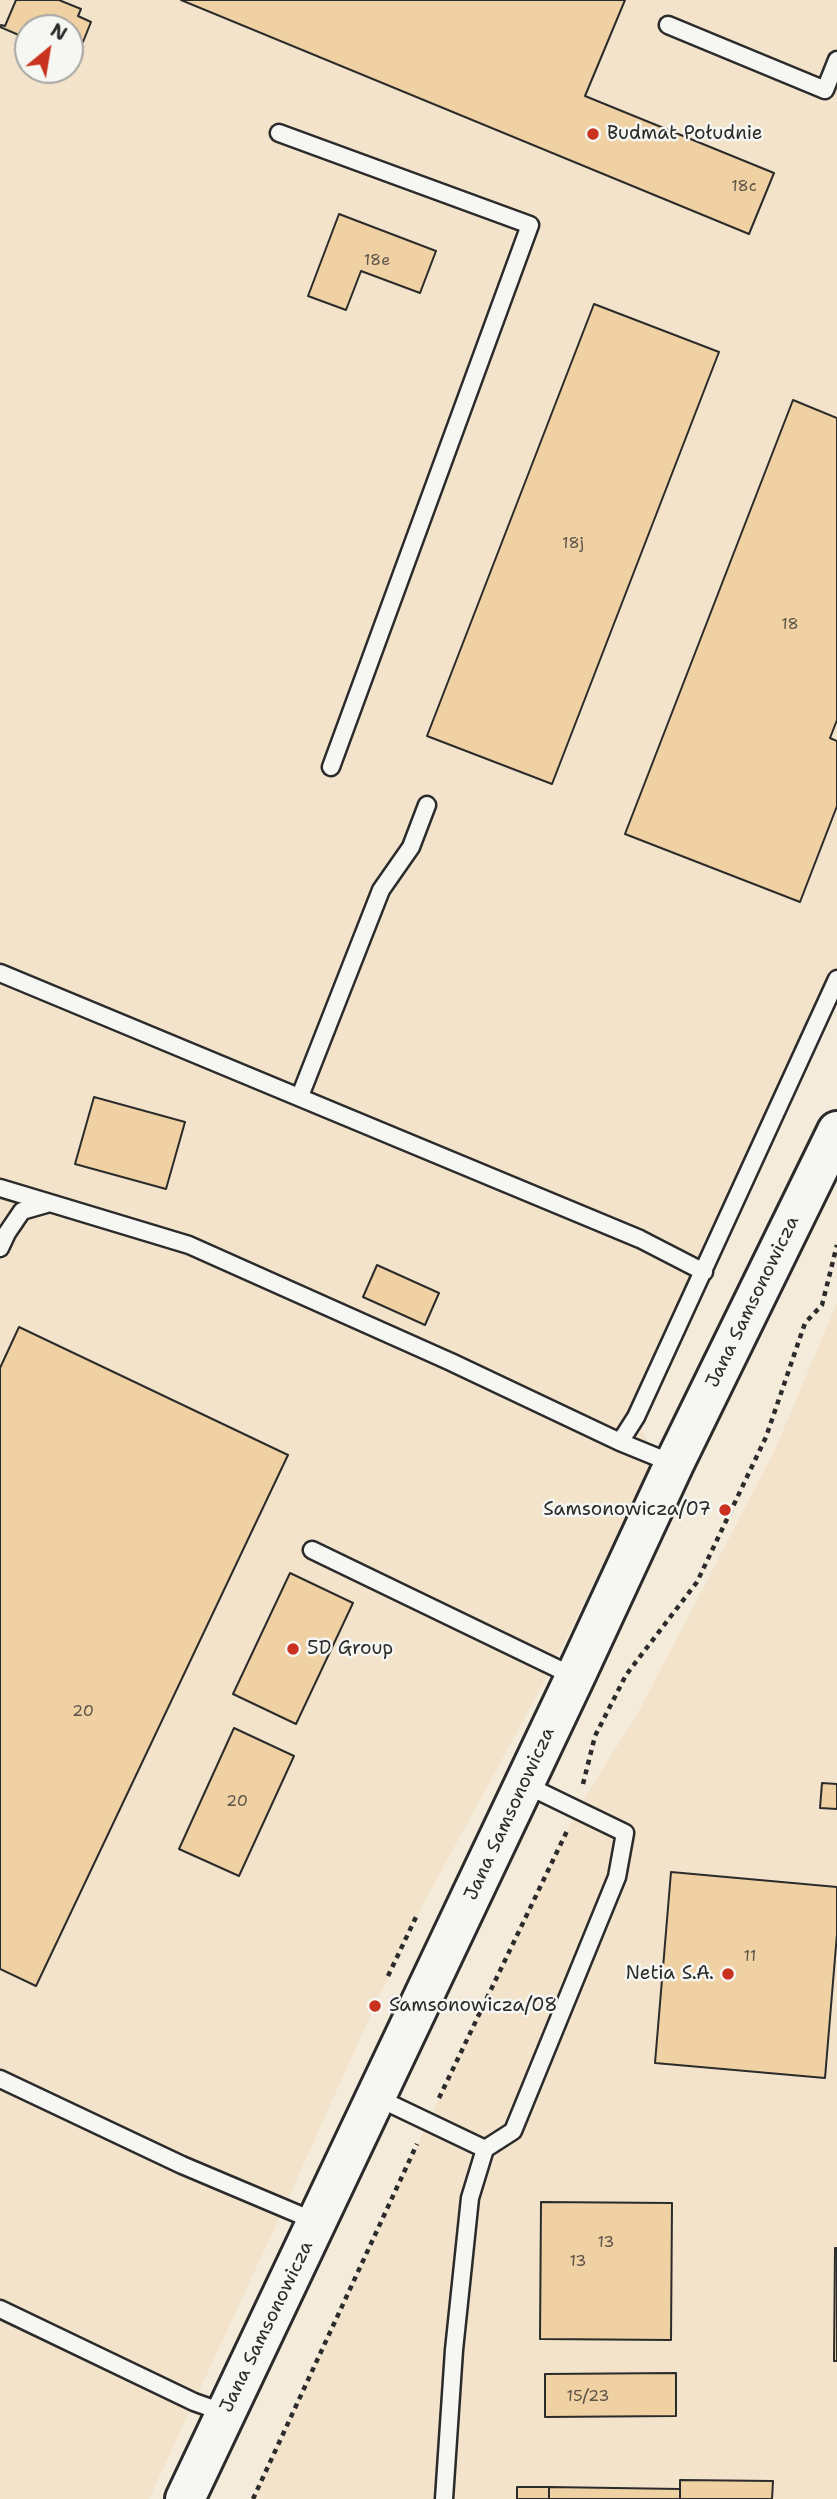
<!DOCTYPE html>
<html>
<head>
<meta charset="utf-8">
<style>
  body { margin:0 }
  #map { position:relative; width:837px; height:2499px; overflow:hidden; background:#f4ebda; font-family:"Shantell Sans",sans-serif }
  canvas { display:block }
  .north { position:absolute; left:14px; top:14px; width:70px; height:70px; box-sizing:border-box; background:#f6f6f2; border:2px solid #a5a5a2; border-radius:50%; rotate:30deg; font-size:19px; font-weight:700; line-height:28px; text-align:center; color:#2b2b2b }
  .north::after { content:''; display:block; margin:auto; width:24px; height:32px; background:#c8321e; clip-path:polygon(50% 0,100% 100%,50% 72%,0 100%) }
</style>
</head>
<body>
<div id="map">
<canvas width="837" height="2499"></canvas>
<div class="north">N</div>
</div>
<script>
const ctx = document.querySelector('canvas').getContext('2d');
ctx.lineJoin = 'round';
function fillPath(path, color) {
  ctx.fillStyle = color;
  ctx.fill(path, 'evenodd');
}
function strokePath(path, color, width, dash) {
  ctx.strokeStyle = color;
  ctx.lineWidth = width;
  ctx.lineCap = dash ? 'butt' : 'round';
  ctx.setLineDash(dash || []);
  ctx.stroke(path);
}
function write(font, color, halo, rows, align = 'center') {
  ctx.font = font + ' "Shantell Sans",sans-serif';
  ctx.lineWidth = 5;
  ctx.setLineDash([]);
  ctx.textBaseline = 'middle';
  ctx.strokeStyle = halo;
  ctx.fillStyle = color;
  for (const [text, x, y, turn = 0] of rows) {
    ctx.save();
    ctx.translate(x, y);
    ctx.rotate((+turn || 0) * Math.PI / 180);
    ctx.textAlign = isNaN(turn) ? turn : align;
    if (halo) ctx.strokeText(text, 0, 0);
    ctx.fillText(text, 0, 0);
    ctx.restore();
  }
}
const built = new Path2D(`
  M0,0H837V979L636,1417L655,1456L553,1666L407,1934L283,2210L149,2499H0ZM28,28H70V70H28Z
  M837,1303V2499H253L428,2122L577,1810L639,1711L774,1452Z`);
const building = new Path2D(`
  M16,0H59L81,9L78,16L91,22L83,42L70,38V28H28V39L0,27L1,25L5,26Z
  M181,0H625L585,96L774,173L749,234Z
  M339,214L436,251L420,293L361,271L346,310L308,296Z
  M594,304L719,352L552,784L427,736Z
  M793,400L837,418V720L830,738L837,741V806L800,902L625,834Z
  M94,1097L185,1122L166,1189L75,1164Z
  M377,1265L439,1293L425,1325L363,1297Z
  M19,1327L288,1455L36,1986L0,1969V1368Z
  M290,1573L353,1603L296,1724L233,1694Z
  M234,1728L294,1756L239,1876L179,1849Z
  M822,1783L837,1784V1809L820,1808Z
  M671,1872L837,1887V1934L825,2078L655,2063Z
  M541,2202L672,2203L671,2340L540,2339Z
  M835,2248H837V2361H834Z
  M676,2373V2416L545,2417V2374Z
  M680,2480L773,2481L772,2499H680Z
  M517,2487H549V2499H517Z
  M549,2487L680,2489V2499H549Z`);
const path = new Path2D(`
  M583,1784L595,1736L626,1675L697,1582L766,1437L805,1323L822,1305L837,1245
  M388,1976L417,1915
  M439,2098L567,1831
  M253,2499L417,2144`);
const lane = new Path2D(`
  M668,25L825,90L837,60
  M279,133L530,225L331,767
  M0,973L640,1239L704,1272
  M300,1096L381,890L411,847L427,805
  M0,1188L50,1203
  M0,1248L7,1233L22,1211L50,1203L189,1245L451,1362L620,1442L674,1464
  M620,1442L636,1417L837,979
  M312,1550L575,1677
  M0,2079L182,2165L317,2222
  M376,2097L485,2149
  M0,2309L194,2402L225,2413
  M444,2499L454,2350L470,2198L485,2149L513,2131L617,1877L625,1833L524,1784`);
const secondary = new Path2D(`
  M185,2499L575,1677L674,1464L837,1131`);
const markers = [
  [593,134,7,"#c8321e"],
  [725,1510,7,"#c8321e"],
  [293,1649,7,"#c8321e"],
  [728,1974,7,"#c8321e"],
  [375,2006,7,"#c8321e"]
];
const numberNames = [
  ["18c",744,187],
  ["18e",377,261],
  ["18j",573,544],
  ["18",790,625],
  ["20",83,1712],
  ["20",237,1802],
  ["11",750,1957],
  ["13",606,2243],
  ["13",578,2262],
  ["15/23",588,2397]
];
const poiNames = [
  ["Budmat Południe",607,134],
  ["Samsonowicza/07",711,1510,"right"],
  ["5D Group",307,1649],
  ["Netia S.A.",714,1974,"right"],
  ["Samsonowicza/08",389,2006]
];
const streetNames = [
  ["Jana Samsonowicza",753,1302,-64],
  ["Jana Samsonowicza",510,1814,-65],
  ["Jana Samsonowicza",267,2327,-64]
];
fillPath(built, '#f3e3ca');
fillPath(building, '#f0d1a3');
strokePath(building, '#2b2b2b', 2);
strokePath(lane, '#2b2b2b', 21);
strokePath(secondary, '#2b2b2b', 44);
strokePath(path, '#2b2b2b', 4.5, [5, 5]);
strokePath(lane, '#f6f6f2', 16);
strokePath(secondary, '#f6f6f2', 38);
for (const [x, y, r, color] of markers) {
  const dot = new Path2D();
  dot.arc(x, y, r, 0, 2 * Math.PI);
  ctx.fillStyle = color;
  ctx.fill(dot);
  strokePath(dot, '#f6f6f2', 2.5);
}
write('16px', '#5c5449', null, numberNames);
write('19px', '#2b2b2b', '#f6f6f2', poiNames, 'left');
write('19px', '#2b2b2b', '#f6f6f2', streetNames);
</script>
</body>
</html>
